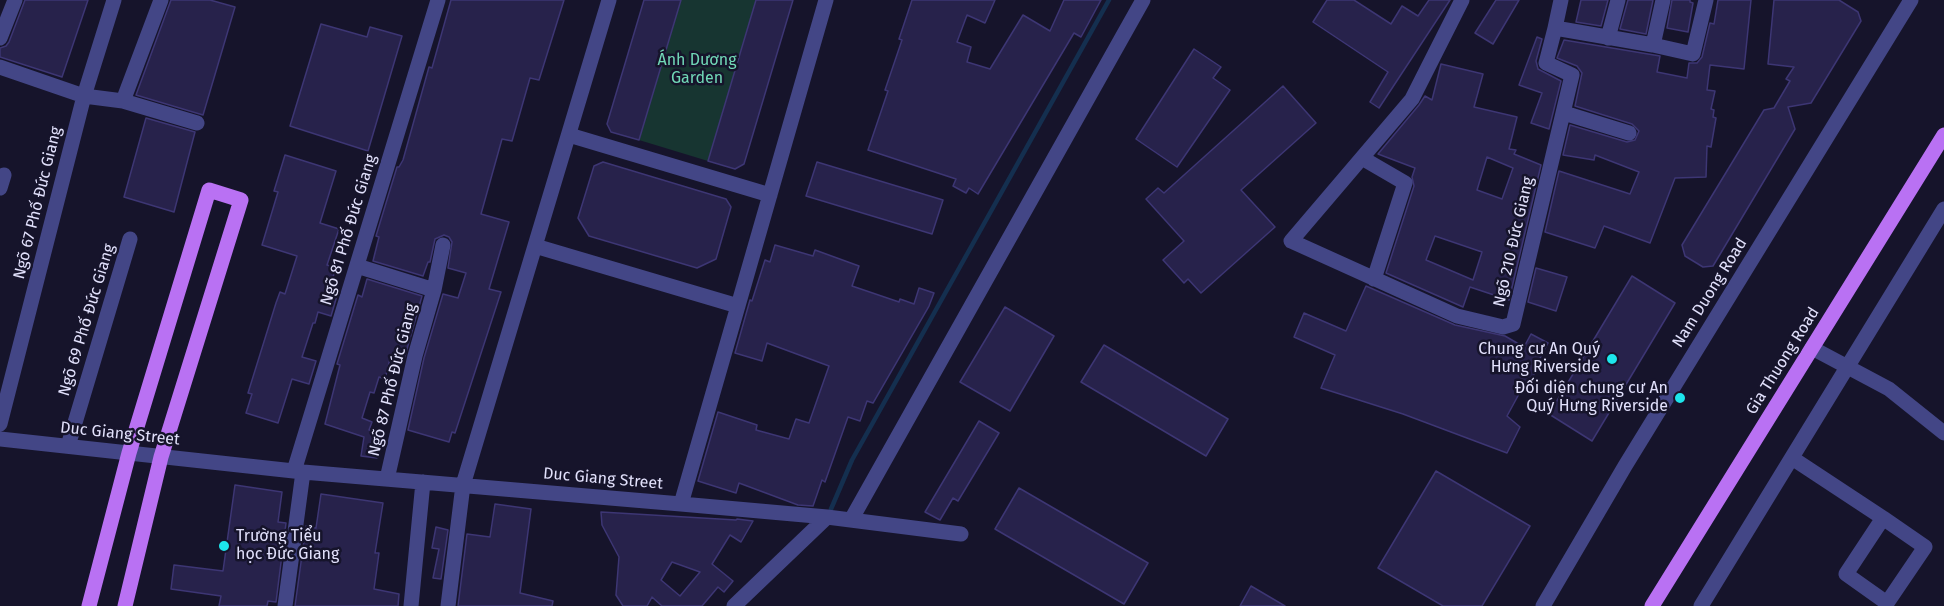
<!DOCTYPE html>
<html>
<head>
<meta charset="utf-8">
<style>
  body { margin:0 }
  canvas { display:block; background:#16142b }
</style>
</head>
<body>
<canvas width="1944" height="606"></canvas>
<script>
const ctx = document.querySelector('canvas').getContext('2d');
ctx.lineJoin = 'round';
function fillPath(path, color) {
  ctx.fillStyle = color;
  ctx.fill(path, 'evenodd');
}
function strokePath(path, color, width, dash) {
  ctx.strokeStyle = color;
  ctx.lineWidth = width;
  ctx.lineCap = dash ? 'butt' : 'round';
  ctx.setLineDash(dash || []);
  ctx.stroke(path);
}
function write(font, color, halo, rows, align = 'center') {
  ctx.font = font + ' "Fira Sans",sans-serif';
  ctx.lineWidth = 5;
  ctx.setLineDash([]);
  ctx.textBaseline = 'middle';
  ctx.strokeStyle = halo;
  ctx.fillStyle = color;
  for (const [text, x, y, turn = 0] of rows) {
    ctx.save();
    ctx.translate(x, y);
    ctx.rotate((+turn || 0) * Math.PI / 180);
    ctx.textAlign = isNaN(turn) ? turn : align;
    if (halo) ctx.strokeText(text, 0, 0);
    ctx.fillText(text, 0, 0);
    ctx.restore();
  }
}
const green = new Path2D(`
  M681,0H756L708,161L639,140Z`);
const stream = new Path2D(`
  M831,509L852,460L1109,0`);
const building = new Path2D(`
  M25,0H88L62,77L0,57V48L6,46L9,42Z
  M171,0H210L235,7L203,115L136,95Z
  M451,0H564L539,80L530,78L512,141L502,139L481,214L509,222L489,289L501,292L455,433L452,432L449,442L408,430L424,358L443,294L458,298L466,273L448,268L452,242L449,237L444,235L435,239L430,262H428L423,276L373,261L379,237L376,236L397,167H399L403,160L429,67L432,68Z
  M644,0H681L639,140L611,132L607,124Z
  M756,0H793L744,164L735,169L708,161Z
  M912,0H995L985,23L967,15L957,42L971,47L967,62L990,69L1023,15L1050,31L1064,0H1101L1081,37L1074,33L978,194L969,188L966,193L953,186L956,179L868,150L888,91L885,90L902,40L899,39Z
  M1327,0H1354L1391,24L1402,6L1418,16L1429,0H1450L1379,108L1370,102L1388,72L1313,22Z
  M1496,0H1519L1493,44L1475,33Z
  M1581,0H1608L1601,26L1576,22Z
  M1628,0H1653L1646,34L1620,29Z
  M1672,0H1690V2L1693,3L1688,32L1667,28Z
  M1718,0H1751L1744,69L1710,65L1707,90L1715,91L1711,109L1714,110L1713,117L1716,118L1711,147L1707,146L1706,177L1675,178L1650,243L1604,226L1595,248L1545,232L1559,171L1630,194L1639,172L1595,155L1594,160L1563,155L1570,125L1627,142L1635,140L1639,131L1632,124L1575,106L1582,73L1577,66L1557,58L1564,40L1660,56L1657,72L1687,78L1689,63H1697L1702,57L1710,23L1714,24Z
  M1774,0H1839L1858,12L1861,21L1811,103L1788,107L1795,129L1713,266L1703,267L1685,256L1682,245L1764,110L1774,108L1790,81L1786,79L1794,67L1768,64Z
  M321,24L367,37L370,27L402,36L368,151L290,126Z
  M1537,37L1542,39L1536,61L1538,69L1561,81L1549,129L1531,123L1542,93L1519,85Z
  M1194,49L1221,67L1213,78L1230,90L1177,167L1136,139Z
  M1441,64L1483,74L1474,107L1517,117L1509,149L1516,150L1514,154L1541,165L1509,300L1470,287L1463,307L1386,273L1414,186L1412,177L1415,168L1378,154L1419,105L1425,96L1432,100ZM1487,157L1513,168L1502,199L1477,190ZM1435,236L1482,252L1473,280L1426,260Z
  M1283,86L1316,123L1241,190L1275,227L1201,293L1188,279L1184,283L1163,260L1184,241L1146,199L1158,188L1164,193Z
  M146,118L195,132L174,212L124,197Z
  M285,155L336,171L320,223L339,229L327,265L336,268L332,280L339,282L337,289H339L331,316L318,312L315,323H313L302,357L316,361L309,384L292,379L278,423L246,413L252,394L248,393L276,303L280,292L285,294L297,256L262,245L278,192L274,191Z
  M603,162L726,199L731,207L716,259L697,268L589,236L578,218L594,166Z
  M817,162L943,200L932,234L806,196Z
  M775,245L813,256L815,250L859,266L852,286L899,302L900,299L914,304L919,288L934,293L929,306L873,403L867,401L860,421L848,417L825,482L822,480L813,506L798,505L739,483L736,493L698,481L718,412L757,425L756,430L789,439L796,419L809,423L829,366L767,343L762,361L735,353L750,300L752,301L765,260L770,262Z
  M1536,268L1567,277L1556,311L1528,302Z
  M1632,276L1675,303L1592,441L1549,414Z
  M367,279L422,296L403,363L390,359L385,379L379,377L374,393L370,392L362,418L372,422L369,430L381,432L377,458L361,456L364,437L325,424L340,365L337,364L358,295L362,297Z
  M1366,286L1455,325L1505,336L1524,347L1531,334L1548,343L1536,366L1538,367L1529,384L1525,383L1507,416L1520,427L1507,453L1403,414L1321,388L1335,355L1294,337L1304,313L1346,331Z
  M1005,307L1054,336L1010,411L960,382Z
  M1104,345L1228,419L1206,456L1081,382Z
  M979,421L999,433L958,501L953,498L940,520L925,512Z
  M1436,471L1530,526L1482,606H1443L1378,568Z
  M235,485L282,492L278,522L286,523L276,602L268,601L267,606H219L221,596L171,589L174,565L223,571Z
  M1019,488L1148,563L1124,604L995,529Z
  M321,494L383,503L375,553H379L374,589L399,594L398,606H295L306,526L316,528Z
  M495,504L531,509L520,593L553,601L552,606H458L467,534L490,537Z
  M601,512L736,520L737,519L753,521L741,542L730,535L712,564L733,581L724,592L718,587L702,606H662L652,597L647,606H623L616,595L619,557L602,525ZM672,562L700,572L680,596L661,580Z
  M436,527L448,530L441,579L433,578L439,549L432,548Z
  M1251,586L1285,606H1240Z`);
const minor = new Path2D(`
  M1462,0L1412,99L1291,241L1457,316L1503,327L1513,324L1572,75L1546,63L1555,28L1653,45L1693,54L1706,0
  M1555,28L1561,0
  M0,38L15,0
  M1608,38L1618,0
  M1653,45L1663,0
  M0,67L84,96L123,101L197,123
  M123,101L161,0
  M1564,113L1629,133
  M569,135L770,195
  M1362,158L1405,183L1374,279
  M0,188L4,175
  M535,246L738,306
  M357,266L434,290
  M1812,348L1889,389L1944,433
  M0,424L84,96L114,0
  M0,439L303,472L681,504L826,0
  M68,446L130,239
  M1792,458L1883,518L1846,574L1887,603L1925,547L1883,518
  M294,471L438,0
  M387,479L415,356L434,290L443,245
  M681,504L827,517L734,606
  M827,517L961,534
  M851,520L1143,0
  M285,606L303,472
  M411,606L423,482
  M448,606L463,485L609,0
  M1543,606L1625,466L1911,0
  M1701,606L1944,209`);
const major = new Path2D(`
  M89,606L129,453L209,190L241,200L161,457L125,606
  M1652,606L1944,135`);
const markers = [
  [1612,359,6,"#1de6ec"],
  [1680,398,6,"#1de6ec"],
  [224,546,6,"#1de6ec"]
];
const parkNames = [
  ["Ánh Dương",697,61],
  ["Garden",697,79]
];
const streetNames = [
  ["Ngõ 67 Phố Đức Giang",38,203,-76],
  ["Ngõ 81 Phố Đức Giang",349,230,-73],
  ["Ngõ 210 Đức Giang",1514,242,-77],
  ["Nam Duong Road",1710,293,-58],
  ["Ngõ 69 Phố Đức Giang",87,320,-73],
  ["Gia Thuong Road",1783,361,-58],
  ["Ngõ 87 Phố Đức Giang",393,380,-76],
  ["Duc Giang Street",120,434,6],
  ["Duc Giang Street",603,479,5]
];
const poiNames = [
  ["Chung cư An Quý",1600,350],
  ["Hưng Riverside",1600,368],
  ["Đối diện chung cư An",1668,389],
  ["Quý Hưng Riverside",1668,407],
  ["Trường Tiểu",236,537,"left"],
  ["học Đức Giang",236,555,"left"]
];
fillPath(green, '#173531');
strokePath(stream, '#142f4f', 4.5);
fillPath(building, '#27224b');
strokePath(building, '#3d3674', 1.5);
strokePath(minor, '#434686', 15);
strokePath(major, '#b971f3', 15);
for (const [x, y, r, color] of markers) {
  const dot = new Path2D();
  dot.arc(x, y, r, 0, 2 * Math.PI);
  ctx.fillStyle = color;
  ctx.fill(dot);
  strokePath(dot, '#16142b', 2);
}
write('16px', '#71d8b7', '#16142b', parkNames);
write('16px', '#e2e1fc', '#16142b', streetNames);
write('16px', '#e2e1fc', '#16142b', poiNames, 'right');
</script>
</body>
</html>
